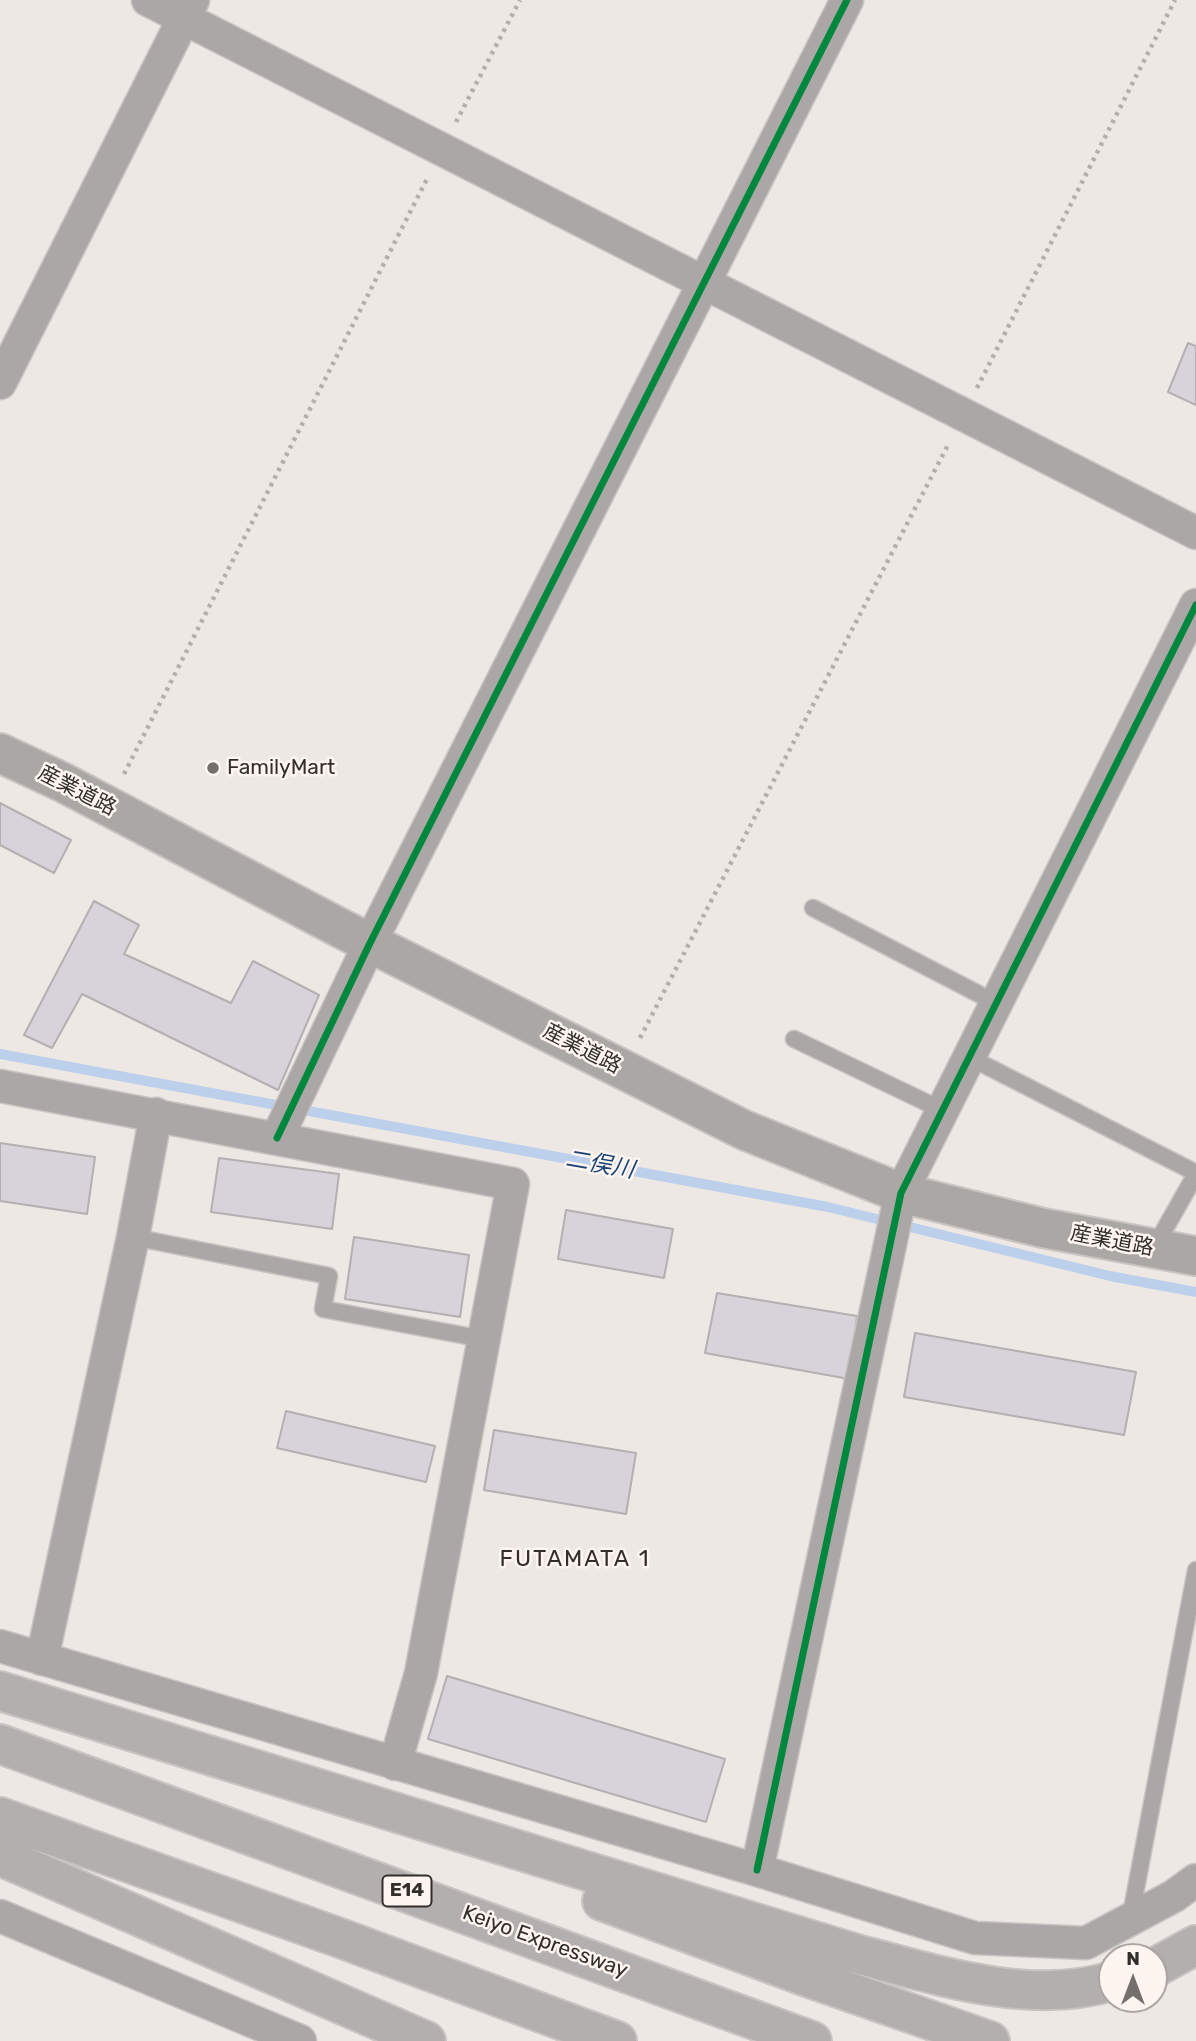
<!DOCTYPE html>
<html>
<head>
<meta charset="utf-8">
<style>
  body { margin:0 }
  #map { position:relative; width:1196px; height:2041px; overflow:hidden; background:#eee8e5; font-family:Rubik,sans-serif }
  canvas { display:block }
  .north { position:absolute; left:1098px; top:1943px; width:70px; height:70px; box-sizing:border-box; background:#fef5f0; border:2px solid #aca5a2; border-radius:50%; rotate:0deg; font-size:19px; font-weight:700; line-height:28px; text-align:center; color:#322e2c }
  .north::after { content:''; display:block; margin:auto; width:24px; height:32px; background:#746f6d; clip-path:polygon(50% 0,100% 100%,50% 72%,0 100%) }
</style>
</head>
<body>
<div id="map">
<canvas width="1196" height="2041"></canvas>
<div class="north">N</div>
</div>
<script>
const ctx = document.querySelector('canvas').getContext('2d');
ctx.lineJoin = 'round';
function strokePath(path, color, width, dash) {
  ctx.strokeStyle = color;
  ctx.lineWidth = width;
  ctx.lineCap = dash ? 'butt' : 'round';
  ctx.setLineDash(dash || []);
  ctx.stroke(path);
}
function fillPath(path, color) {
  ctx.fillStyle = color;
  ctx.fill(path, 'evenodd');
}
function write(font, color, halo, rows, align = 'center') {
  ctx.font = font + ' Rubik,"Noto Sans JP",sans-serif';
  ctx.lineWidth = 5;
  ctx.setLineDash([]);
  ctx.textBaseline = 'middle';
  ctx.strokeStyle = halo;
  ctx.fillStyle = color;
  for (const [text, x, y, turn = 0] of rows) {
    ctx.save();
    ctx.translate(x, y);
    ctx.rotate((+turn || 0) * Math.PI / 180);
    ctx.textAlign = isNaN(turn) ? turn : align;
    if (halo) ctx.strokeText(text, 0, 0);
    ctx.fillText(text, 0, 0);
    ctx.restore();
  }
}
const stream = new Path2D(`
  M0,1054L828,1207L1110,1276L1196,1292`);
const building = new Path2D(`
  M1188,343L1196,346V405L1168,392Z
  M0,803L71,840L54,873L0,845Z
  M94,901L139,925L124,954L231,1003L253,961L319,995L278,1090L82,994L52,1048L24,1035Z
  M0,1143L95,1157L87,1214L0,1201Z
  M219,1158L339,1174L332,1229L211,1212Z
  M566,1210L673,1229L664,1278L558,1259Z
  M354,1237L469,1255L460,1317L345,1299Z
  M717,1293L857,1316L849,1379L705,1353Z
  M915,1333L1136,1372L1124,1435L904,1397Z
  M286,1411L435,1446L426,1482L277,1448Z
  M494,1430L636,1453L626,1514L484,1490Z
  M447,1676L725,1759L706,1822L428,1739Z`);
const path = new Path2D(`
  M456,122L520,0
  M977,388L1175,0
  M124,774L428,177
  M640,1038L949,443`);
const lane = new Path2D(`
  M813,908L996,1003
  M794,1039L942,1110
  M969,1057L1196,1173
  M133,1237L329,1276L323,1309L483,1339
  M1154,1248L1196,1174
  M1130,1920L1196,1570`);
const street = new Path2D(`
  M148,0L1196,533
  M0,383L193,0
  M0,1086L513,1184L421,1673L395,1764
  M277,1138L370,943L847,0
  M0,1646L757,1870L975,1938L1086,1943L1174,1896L1196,1880
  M42,1659L133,1237L156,1114
  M757,1870L901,1193L1196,605
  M0,1916L300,2041`);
const secondary = new Path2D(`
  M0,753L62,782L342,929L744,1130L901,1193L1043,1228L1196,1256`);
const highway = new Path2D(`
  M0,1691L857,1954C936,1975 1031,2006 1112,1981
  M0,1744L812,2041
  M0,1817L340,1938L617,2041
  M0,1856L426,2041
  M602,1901L804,1976L990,2041
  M1154,1968L1196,1945`);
const cycleway = new Path2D(`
  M277,1138L370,943L847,0
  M757,1870L901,1193L1196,605`);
const markers = [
  [213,768,7,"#746f6d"]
];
const shields = [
  [407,1891,49]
];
const shieldNames = [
  ["E14",407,1891]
];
const poiNames = [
  ["FamilyMart",227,768]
];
const streetNames = [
  ["産業道路",77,791,27],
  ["産業道路",582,1049,27],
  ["産業道路",1112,1241,11],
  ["Keiyo Expressway",545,1942,20]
];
const waterNames = [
  ["二俣川",600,1165,10]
];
const neighbourhoodNames = [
  ["FUTAMATA 1",575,1559]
];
strokePath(stream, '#bcd0eb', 10);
fillPath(building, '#d8d3db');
strokePath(building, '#b3b0b1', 2);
strokePath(lane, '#c8c4c1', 19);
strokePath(street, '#c8c4c1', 35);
strokePath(secondary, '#c8c4c1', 42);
strokePath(highway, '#c8c4c1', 42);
strokePath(path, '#b2afae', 4.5, [3.5, 5]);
strokePath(lane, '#aba7a6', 16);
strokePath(street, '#aba7a6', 32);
strokePath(secondary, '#aaa7a5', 38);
strokePath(highway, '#b3afae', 38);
strokePath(cycleway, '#00873e', 7);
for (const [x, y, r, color] of markers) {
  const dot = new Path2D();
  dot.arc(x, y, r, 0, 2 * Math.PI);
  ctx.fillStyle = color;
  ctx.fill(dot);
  strokePath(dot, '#fef5f0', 2.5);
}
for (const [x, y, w] of shields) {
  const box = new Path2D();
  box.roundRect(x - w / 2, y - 15.5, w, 31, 5);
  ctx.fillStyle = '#fef5f0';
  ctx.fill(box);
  strokePath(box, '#322e2c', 2);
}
write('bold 19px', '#322e2c', null, shieldNames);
write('21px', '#322e2c', '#fef5f0', poiNames, 'left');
write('21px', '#322e2c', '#fef5f0', streetNames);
write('italic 23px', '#194475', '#fef5f0', waterNames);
ctx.letterSpacing = '2px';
write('23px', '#322e2c', '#fef5f0', neighbourhoodNames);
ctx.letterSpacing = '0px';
</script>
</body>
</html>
